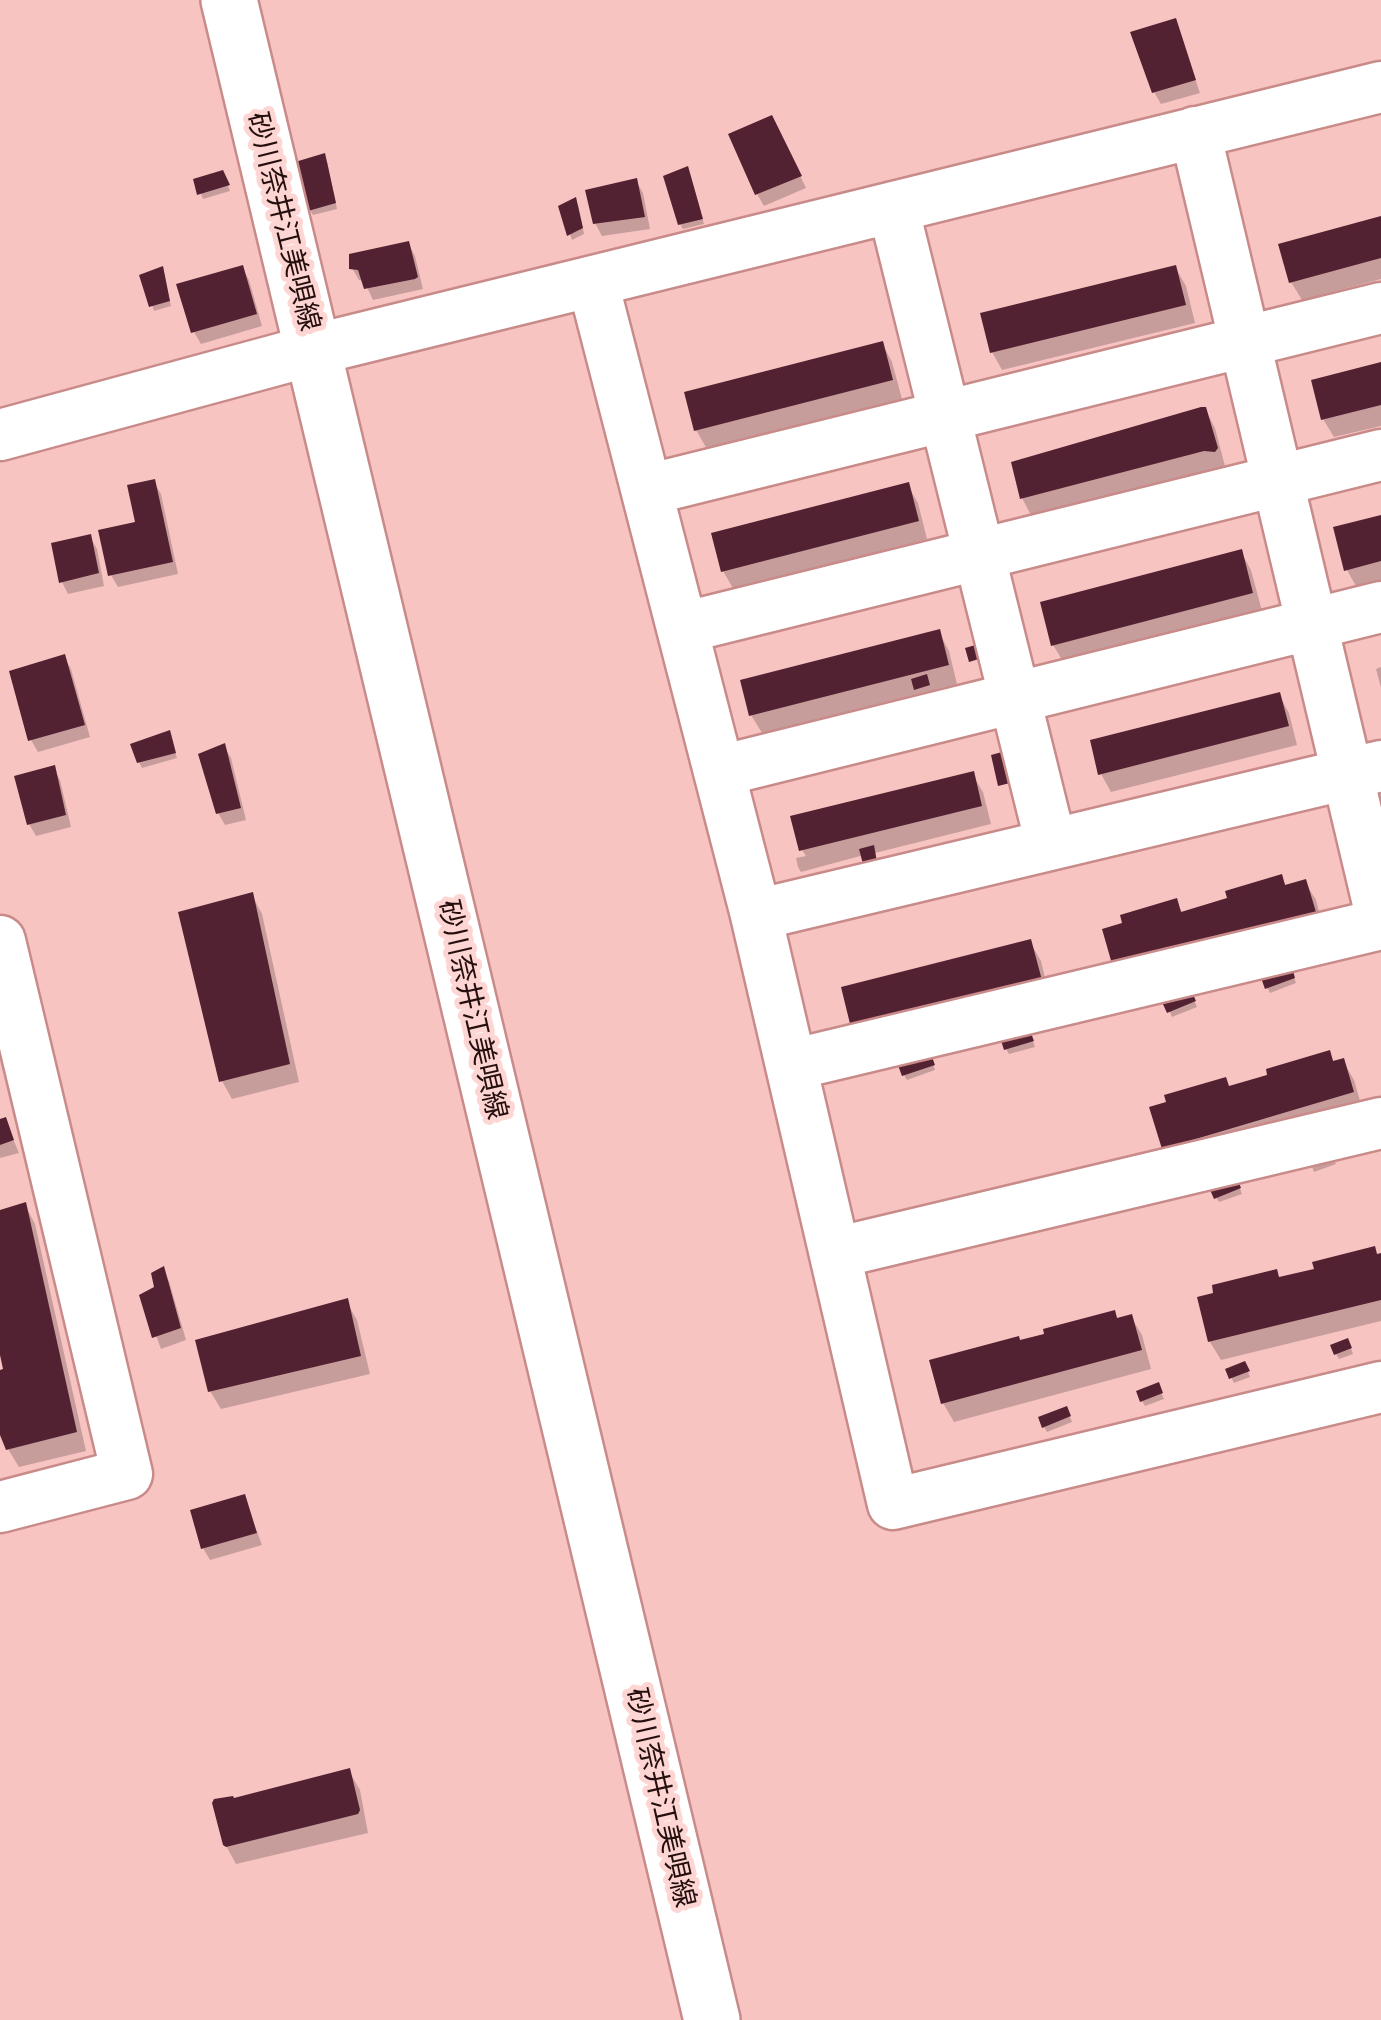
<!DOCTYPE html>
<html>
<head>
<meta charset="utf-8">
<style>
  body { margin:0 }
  canvas { display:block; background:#f8c4c2 }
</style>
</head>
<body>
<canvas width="1381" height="2020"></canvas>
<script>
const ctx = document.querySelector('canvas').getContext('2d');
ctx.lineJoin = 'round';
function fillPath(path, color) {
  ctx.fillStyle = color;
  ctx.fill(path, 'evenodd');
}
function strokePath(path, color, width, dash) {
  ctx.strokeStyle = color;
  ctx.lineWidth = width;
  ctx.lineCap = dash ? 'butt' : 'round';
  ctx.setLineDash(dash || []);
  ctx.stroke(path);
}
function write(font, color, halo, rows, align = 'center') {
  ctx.font = font + ' "Varela Round","Noto Sans JP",sans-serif';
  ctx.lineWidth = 10;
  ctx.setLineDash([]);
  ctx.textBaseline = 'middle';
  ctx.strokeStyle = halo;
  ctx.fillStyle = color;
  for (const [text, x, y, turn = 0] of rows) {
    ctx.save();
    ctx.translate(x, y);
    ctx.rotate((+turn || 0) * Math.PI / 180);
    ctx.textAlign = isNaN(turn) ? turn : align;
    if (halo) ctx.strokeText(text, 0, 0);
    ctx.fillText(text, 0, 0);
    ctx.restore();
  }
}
const shadow = new Path2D(`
  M1175,21L1200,93L1161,104L1154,92Z
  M778,130L806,188L764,206L757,194Z
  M327,161L337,209L313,215L310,210Z
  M690,174L704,224L683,229L680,224Z
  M225,178L230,191L203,199L196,181Z
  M636,181L643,193L650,229L602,236L595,223Z
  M578,205L584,234L572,240L561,207Z
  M1381,219V279L1302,300L1291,282Z
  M408,243L415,256L423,289L373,300L364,281L359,280L352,268Z
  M1175,267L1186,286L1195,323L1002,370L992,352Z
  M242,268L249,280L262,326L201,344L194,332Z
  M162,269L171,306L154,311L142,276Z
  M882,343L892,362L902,399L707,449L696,430L687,394Z
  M1381,365V426L1334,437L1323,419Z
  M1205,409L1215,428L1226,470L1216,469L1032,517L1022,498Z
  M154,482L161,494L178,574L118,587L111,575Z
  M907,484L918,503L927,539L734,590L723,571L714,535Z
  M1381,517V582L1357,588L1347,570Z
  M90,537L97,549L104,586L68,594L62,582Z
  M1241,552L1251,570L1262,611L1064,663L1053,645Z
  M939,632L949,651L957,684L762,733L751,715Z
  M64,657L71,669L90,737L38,752L31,740Z
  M1381,667V688L1376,669Z
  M1279,695L1289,713L1297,745L1111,792L1101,774Z
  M171,738L177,758L142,768L139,762Z
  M224,746L231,758L246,820L225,825L218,813Z
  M53,768L60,780L71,827L36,836L29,824Z
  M972,774L983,792L991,824L875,853L879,867L864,855L801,872L798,867L796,858L806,856L802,850Z
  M1281,877L1287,887L1305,882L1316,900L1324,930L1127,989L1176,901L1183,914L1230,900Z
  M252,895L262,914L299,1082L232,1099L222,1081Z
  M1030,942L1041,961L1051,1003L864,1049Z
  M1292,972L1296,983L1270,993L1267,987Z
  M1193,998L1197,1007L1172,1017L1166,1003Z
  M1030,1033L1035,1047L1009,1054L1006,1049Z
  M1329,1053L1335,1063L1343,1061L1354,1080L1363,1111L1175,1166L1164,1148L1169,1104L1230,1088Z
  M931,1057L935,1070L907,1080L904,1075Z
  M5,1120L19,1153L0,1158V1121Z
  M1330,1153L1336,1164L1314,1172L1310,1161Z
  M1238,1183L1242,1194L1219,1202L1216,1197Z
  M25,1205L35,1224L86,1451L19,1467L8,1449L0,1420V1373L6,1370L0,1343V1212Z
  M1381,1256V1321L1221,1360L1210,1342L1200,1298Z
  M163,1270L169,1281L186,1340L161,1349L142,1297L156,1288Z
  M346,1301L357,1320L370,1374L221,1409L210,1391Z
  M1114,1312L1118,1320L1131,1317L1142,1335L1151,1369L954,1422L943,1403L1020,1343Z
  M1350,1346L1353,1354L1339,1359L1336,1354Z
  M1247,1369L1250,1377L1234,1383L1228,1371Z
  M1160,1390L1164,1399L1145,1406L1142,1401Z
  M1069,1414L1072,1422L1047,1432L1044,1427Z
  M244,1497L262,1545L210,1560L203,1548Z
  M349,1771L360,1790L368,1833L236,1864L225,1844L234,1801Z`);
const building = new Path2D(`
  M1176,18L1196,80L1152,93L1130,32Z
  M772,115L802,176L755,195L728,134Z
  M325,153L336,203L308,211L295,162Z
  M688,166L703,219L678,225L663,176Z
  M223,170L230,185L197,195L193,179Z
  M637,178L645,217L593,224L585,190Z
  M576,197L583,228L567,236L558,206Z
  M1381,216V258L1289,283L1278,244Z
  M409,241L418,277L415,279L364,289L358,270L349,269V254Z
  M243,265L257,314L191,333L176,284Z
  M1176,265L1186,305L990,353L980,313Z
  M163,266L170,301L149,307L139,275Z
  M883,341L893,380L694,431L684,392Z
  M1381,362V405L1321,420L1311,380Z
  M1201,407H1206L1218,448L1215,452L1204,451L1020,499L1011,462Z
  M155,479L173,562L108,576L98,530L135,522L127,485Z
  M909,482L919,521L721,572L711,533Z
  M1381,515V561L1344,571L1333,527Z
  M91,534L99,573L59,583L51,543Z
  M1242,549L1253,593L1051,646L1040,602Z
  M940,629L949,665L749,716L740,680Z
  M979,644L982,658L969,662L965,648Z
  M65,654L85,725L28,741L9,671Z
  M927,674L930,685L914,690L911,679Z
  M1280,692L1289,726L1098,775L1090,740Z
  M170,730L176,753L137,763L130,744Z
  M225,743L241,808L216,814L198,754Z
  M1002,752L1010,783L998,786L991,755Z
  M55,765L66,815L27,825L14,776Z
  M974,771L982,806L799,851L790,816Z
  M874,845L877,862L863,864L859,849Z
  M1282,874L1285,885L1306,879L1316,912L1114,971L1102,929L1122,923L1120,915L1177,898L1181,912L1227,898L1225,891Z
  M253,892L290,1064L219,1082L178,912Z
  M1031,939L1043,984L852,1032L841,987Z
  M1291,964L1295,978L1265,989L1260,975Z
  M1191,990L1196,1001L1167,1013L1162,1002Z
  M1028,1025L1034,1041L1004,1050L999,1034Z
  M929,1049L935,1065L902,1076L896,1060Z
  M1330,1050L1333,1061L1344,1058L1354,1092L1162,1149L1149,1107L1166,1102L1164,1095L1226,1077L1229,1086L1267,1075L1266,1069Z
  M6,1117L14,1140L0,1145V1119Z
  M1236,1175L1241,1188L1214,1199L1208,1185Z
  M26,1202L77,1432L6,1450L0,1435V1370L3,1369L0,1355V1210Z
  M1375,1246L1377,1254L1381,1253V1300L1208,1342L1197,1297L1213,1293L1212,1285L1277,1269L1279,1277L1314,1269L1312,1262Z
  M164,1266L181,1328L152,1338L139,1295L154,1287L151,1273Z
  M348,1298L361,1356L208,1392L195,1340Z
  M1115,1310L1117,1318L1132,1314L1142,1350L941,1404L929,1360L1019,1336L1020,1340L1044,1334L1043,1329Z
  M1348,1338L1352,1348L1334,1355L1330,1345Z
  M1245,1361L1250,1371L1229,1379L1225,1369Z
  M1159,1382L1163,1393L1140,1402L1136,1391Z
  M1067,1406L1071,1416L1042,1428L1038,1417Z
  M245,1494L257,1533L201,1549L190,1510Z
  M350,1768L360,1810L358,1814L226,1847L223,1845L212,1803L214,1799L233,1796L234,1798Z`);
const minor = new Path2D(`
  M1195,132L1381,916
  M893,207L1051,844
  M593,283L756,915L893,1504L1381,1387
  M0,435L313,350L1381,87
  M647,490L1381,308
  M682,628L1381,455
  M720,771L1381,607
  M756,915L1381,766
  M0,941L127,1474L0,1507
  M791,1065L1381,924
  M835,1253L1381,1123`);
const major = new Path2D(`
  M229,0L712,2020`);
const streetNames = [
  ["砂川奈井江美唄線",282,222,76],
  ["砂川奈井江美唄線",471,1010,77],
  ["砂川奈井江美唄線",659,1798,77]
];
fillPath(shadow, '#0003');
fillPath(building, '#522132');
strokePath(minor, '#c88b89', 55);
strokePath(major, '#c88b89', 60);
strokePath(minor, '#fff', 50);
strokePath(major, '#fff', 55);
write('28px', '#240e0e', '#fdd5d3', streetNames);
</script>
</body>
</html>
